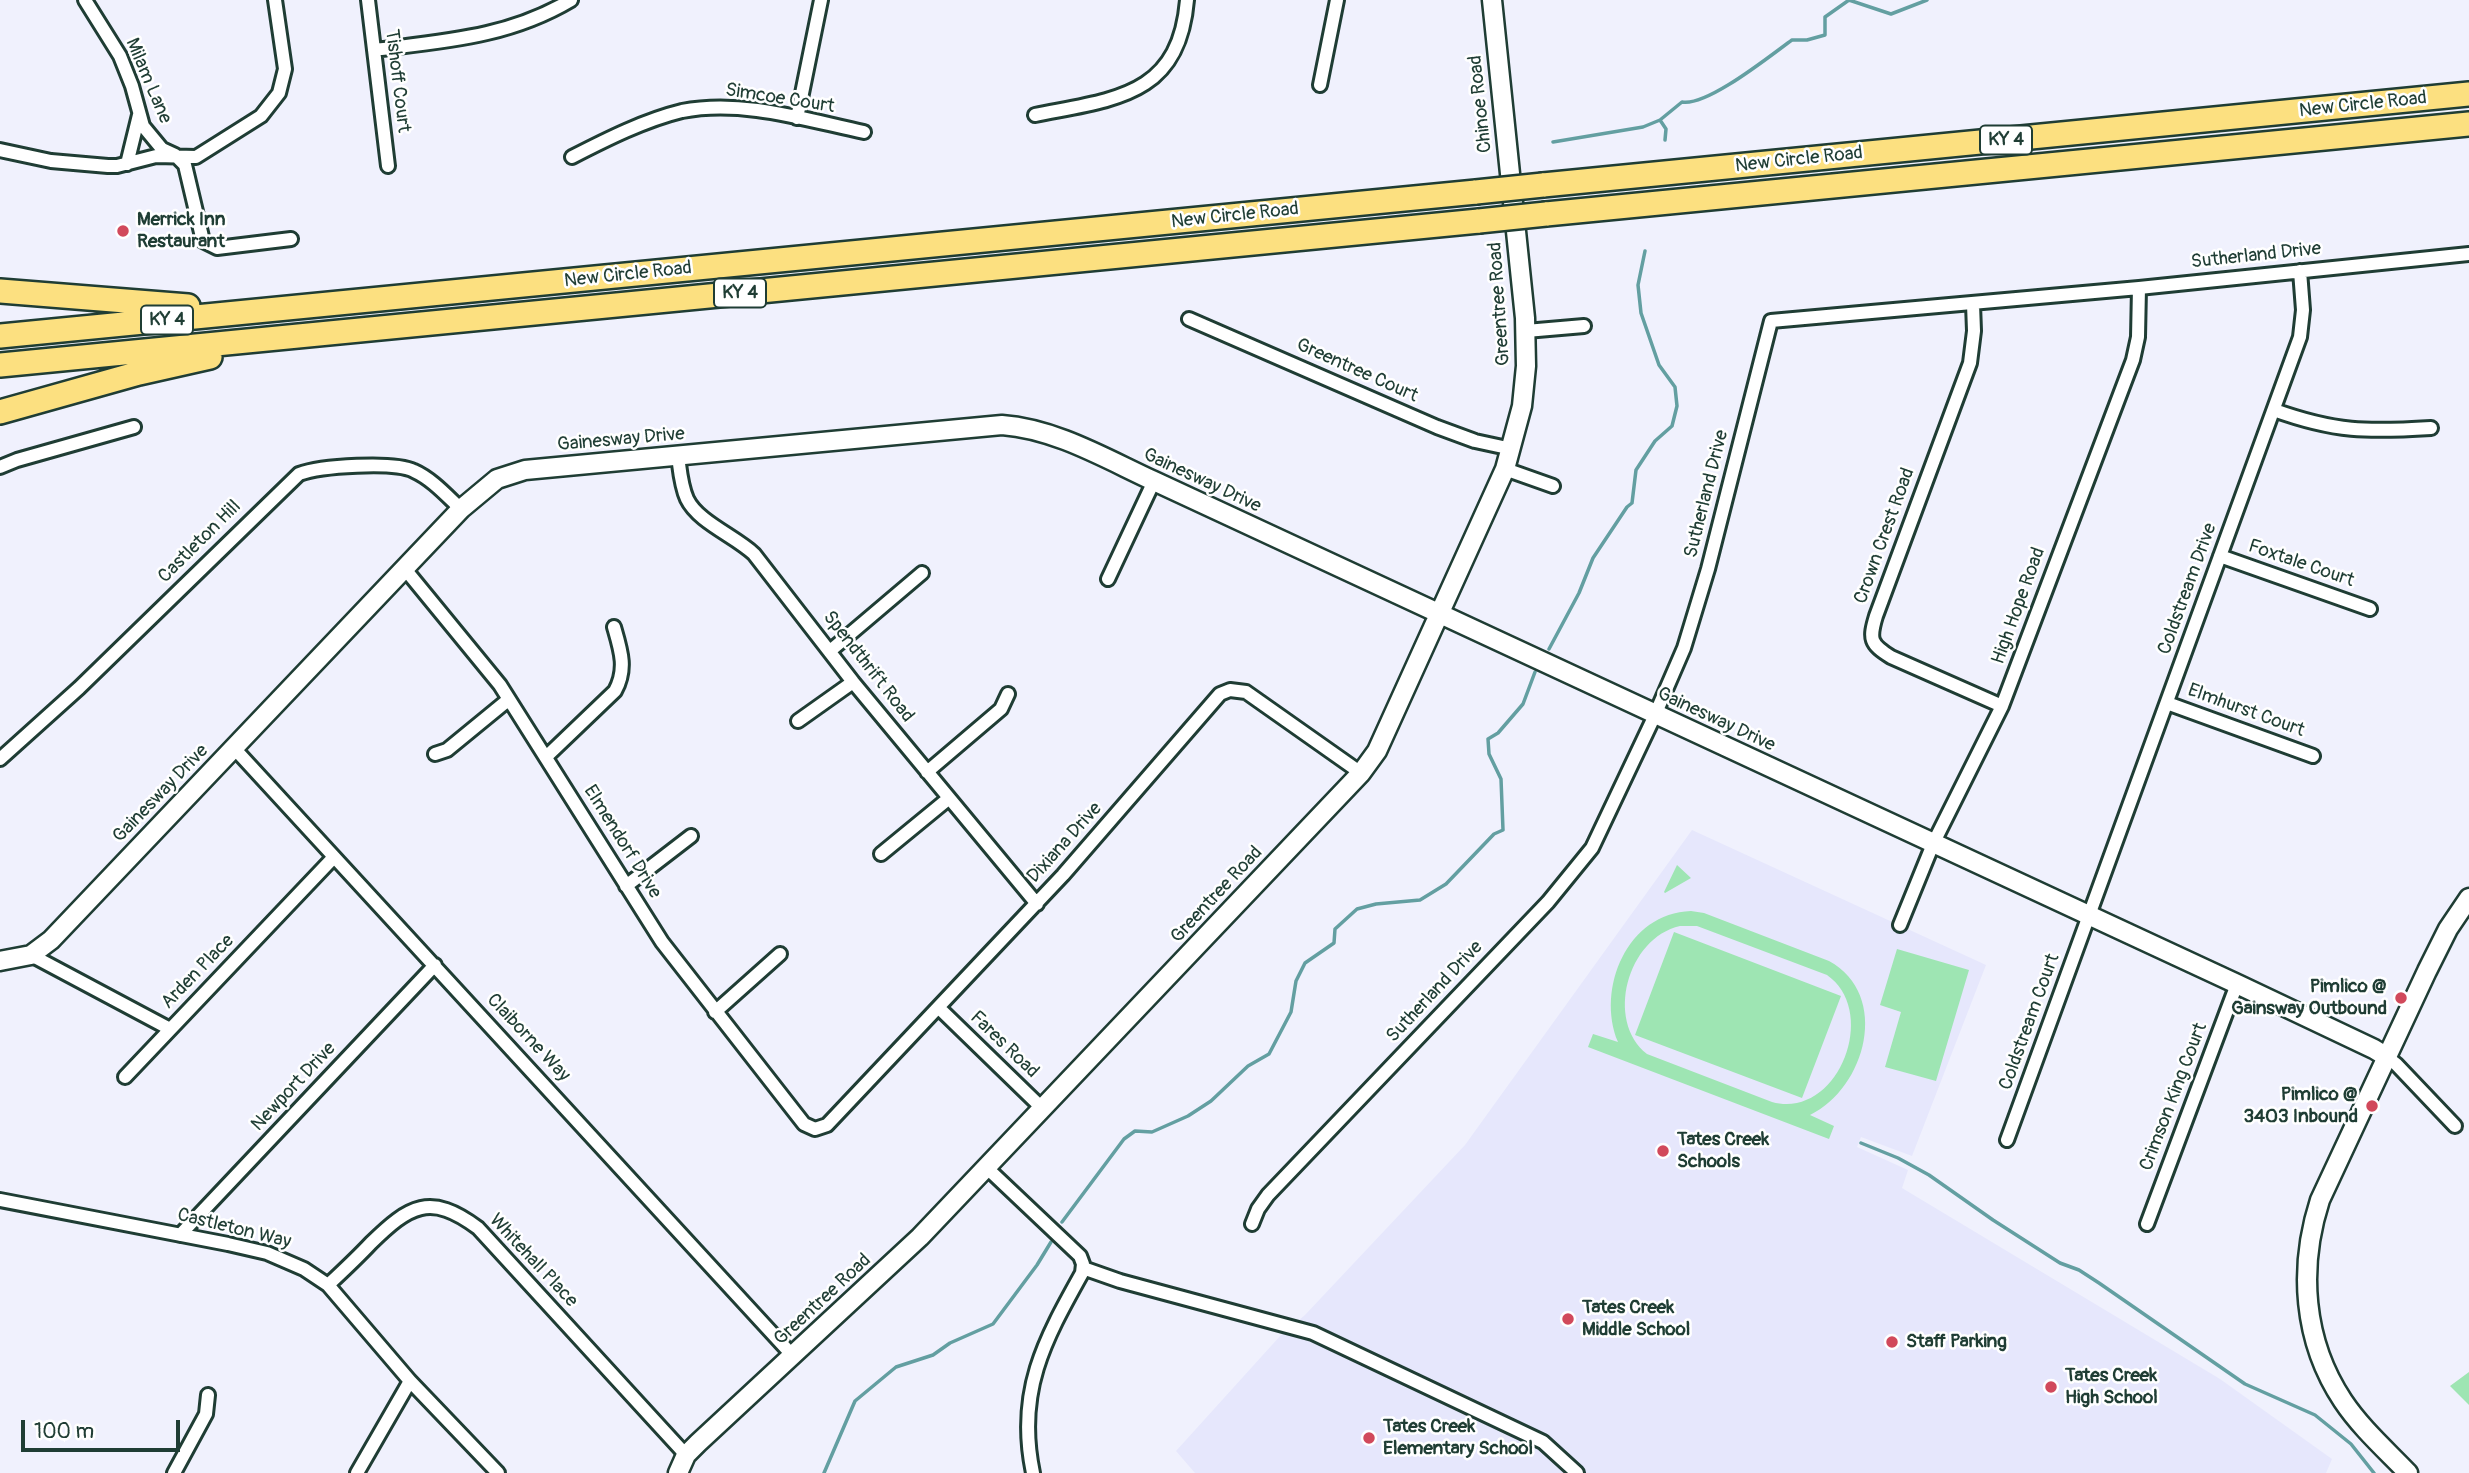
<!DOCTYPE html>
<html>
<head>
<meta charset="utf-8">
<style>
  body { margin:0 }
  #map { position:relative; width:2469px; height:1473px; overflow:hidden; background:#f0f1fd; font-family:Pangolin,sans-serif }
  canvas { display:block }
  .scale { position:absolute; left:21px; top:1420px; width:159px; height:32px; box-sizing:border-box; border:4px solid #1f3d34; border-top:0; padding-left:9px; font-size:21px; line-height:24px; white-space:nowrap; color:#1f3d34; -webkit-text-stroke:5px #fff; paint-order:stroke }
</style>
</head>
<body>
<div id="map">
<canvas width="2469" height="1473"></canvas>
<div class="scale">100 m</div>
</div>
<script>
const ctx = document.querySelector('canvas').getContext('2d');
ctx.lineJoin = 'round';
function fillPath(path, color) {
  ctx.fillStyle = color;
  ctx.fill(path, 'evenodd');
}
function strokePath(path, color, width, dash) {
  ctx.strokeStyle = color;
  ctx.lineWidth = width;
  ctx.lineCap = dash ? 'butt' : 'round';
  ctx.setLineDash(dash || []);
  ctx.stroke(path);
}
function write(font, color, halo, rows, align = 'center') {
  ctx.font = font + ' Pangolin,sans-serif';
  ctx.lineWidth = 5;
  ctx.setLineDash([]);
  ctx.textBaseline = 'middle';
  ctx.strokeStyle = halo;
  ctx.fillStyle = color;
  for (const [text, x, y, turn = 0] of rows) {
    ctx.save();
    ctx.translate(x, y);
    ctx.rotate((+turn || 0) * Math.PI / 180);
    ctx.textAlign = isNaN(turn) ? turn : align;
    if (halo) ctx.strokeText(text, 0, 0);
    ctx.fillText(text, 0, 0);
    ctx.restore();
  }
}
const built = new Path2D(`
  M1692,830L1986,965L1912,1156L1861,1137L1857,1147L1908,1170L1902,1188L2220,1379L2332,1459L2326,1473H1195L1176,1451L1281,1335L1305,1315L1465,1145Z`);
const green = new Path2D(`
  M1677,865L1691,878L1665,893L1664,892Z
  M1691,911L1704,913L1829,961C1891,995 1866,1088 1810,1115L1834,1126L1829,1139L1588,1047L1593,1034L1618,1042C1596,989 1627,913 1691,911ZM1680,926H1697L1827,975C1880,1012 1838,1120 1772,1102L1647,1054C1605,1021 1627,938 1680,926Z
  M1674,932L1841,996L1802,1098L1635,1035Z
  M1897,949L1969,970L1936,1081L1885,1067L1901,1012L1880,1005Z
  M2469,1372V1405L2450,1386Z`);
const stream = new Path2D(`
  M1665,140L1666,129L1660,120L1682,102C1707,107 1771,55 1792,40H1807L1825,35V17L1849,0L1891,14L1927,0
  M1553,142L1643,127L1660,120
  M1549,649L1579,593L1593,558L1627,507L1632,503L1636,470L1655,441L1672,426L1677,406L1675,387L1659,365L1641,313L1638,285L1645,251
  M1861,1143L1898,1158L1929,1175L1993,1220L2060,1263L2079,1270L2099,1283L2245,1384L2315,1415L2351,1444L2374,1473
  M1062,1222L1124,1139L1135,1131L1152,1132L1188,1116L1211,1101L1248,1066L1269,1054L1291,1012L1296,981L1305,963L1334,943L1335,929L1357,909L1376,904L1420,900L1446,884L1494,834L1503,830L1501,779L1489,754L1488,739L1498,733L1523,704L1535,672
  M824,1473L855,1401L896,1367L933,1355L950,1343L993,1324L1037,1265L1051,1242`);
const street = new Path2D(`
  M85,0L120,56L132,86L143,126L162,149L175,155L185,165L203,241L217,248L291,239
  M368,0L388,166
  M374,50C445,41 509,37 571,0
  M1320,85L1337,0
  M1035,115C1114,99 1179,97 1187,0
  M797,118L821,0
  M0,150L51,161L108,166H117L156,156L196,157L261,116L279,93L285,69L275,0
  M572,157C607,139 645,120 682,111C742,99 807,120 864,132
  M127,164L139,115
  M1973,304L1974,331L1970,363L1876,616C1869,639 1870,644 1891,657L2002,706
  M1189,319L1437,427L1475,441L1512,449
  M1526,331L1584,326
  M2274,410C2335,432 2367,432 2431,428
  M678,456C680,471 681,486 687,499C698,522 735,536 754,554L853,682L1037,904
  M0,467L17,460L134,427
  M1505,469L1553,486
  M2220,556L2370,609
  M405,569L500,685L662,942L804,1124L815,1129L827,1125L1063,875L1220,694L1230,690L1246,692L1361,773
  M1108,579L1154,481
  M830,651L922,573
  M2167,703L2313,756
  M798,721L853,682
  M234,748L793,1356
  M435,754L447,750L508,700
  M546,757L615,691C627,669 621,651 614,627
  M0,759L79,688L299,474C320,466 394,461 414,471C432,479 447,496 461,509
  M927,772L1001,709L1008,694
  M881,854L948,799
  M626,886L691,836
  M1900,925L1933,844L2002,706L2133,360L2138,337L2139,288
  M31,955L170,1029
  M939,1008L1043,1109
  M715,1012L780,954
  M2387,1057L2396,1064L2455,1126
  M125,1077L334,857
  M2007,1140L2300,337L2303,310L2300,271
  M987,1168L1080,1256L1083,1264L1082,1273C1044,1341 1016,1392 1033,1473
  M0,1200L228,1244L267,1253L304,1269L328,1285L410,1381L498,1473
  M1252,1224L1258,1209L1268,1195L1548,902L1592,848L1655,715L1684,648L1708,569L1771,321L2139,288L2469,254
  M2147,1224L2237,984
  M180,1235L435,965
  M1083,1268L1120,1281L1313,1333L1543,1442L1577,1473
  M328,1285C343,1271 357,1258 371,1243C409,1206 430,1192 478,1228L686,1455
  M174,1473L206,1414L208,1395
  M357,1473L410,1381`);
const secondary = new Path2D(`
  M0,961L31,955L51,940L461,509L497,479L525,470L1002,425C1056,429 1106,459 1154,481L2237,984L2374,1049L2387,1057
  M678,1473L686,1455L698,1443L920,1237L1361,773L1377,751L1505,469L1522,406L1526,366L1525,318L1492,0
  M2408,1473C2386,1450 2361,1428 2343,1401C2303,1341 2298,1268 2320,1200L2427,971L2448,929L2469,898`);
const highway = new Path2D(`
  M1543,185L2469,94
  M1546,214L2469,124
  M0,291L188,306
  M0,336L1476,192
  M0,365L1479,221
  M0,412L139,373L210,357`);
const highwayBridge = new Path2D(`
  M1476,192L1543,185
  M1479,221L1546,214`);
const markers = [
  [123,231,7,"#d1495b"],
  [2401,998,7,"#d1495b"],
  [2372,1106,7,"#d1495b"],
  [1663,1151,7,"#d1495b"],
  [1568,1319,7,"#d1495b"],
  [1892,1342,7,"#d1495b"],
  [2051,1387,7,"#d1495b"],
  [1369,1438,7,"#d1495b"]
];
const shields = [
  [2006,140,52],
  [740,293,52],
  [167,320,52]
];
const shieldNames = [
  ["KY 4",2006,140],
  ["KY 4",740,293],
  ["KY 4",167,320]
];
const streetNames = [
  ["Milam Lane",148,81,67],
  ["Tishoff Court",397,81,83],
  ["Simcoe Court",780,99,9],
  ["Chinoe Road",1481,104,-96],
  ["New Circle Road",2363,105,-6],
  ["New Circle Road",1799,160,-6],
  ["New Circle Road",1235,216,-6],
  ["Sutherland Drive",2256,256,-6],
  ["New Circle Road",628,275,-6],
  ["Greentree Road",1500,304,-94],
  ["Greentree Court",1357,371,24],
  ["Gainesway Drive",621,440,-5],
  ["Gainesway Drive",1202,481,25],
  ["Sutherland Drive",1707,494,-76],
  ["Crown Crest Road",1885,536,-70],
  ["Castleton Hill",200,542,-45],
  ["Foxtale Court",2301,564,19],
  ["Coldstream Drive",2188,589,-70],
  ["High Hope Road",2019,606,-70],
  ["Spendthrift Road",868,667,52],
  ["Elmhurst Court",2246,711,20],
  ["Gainesway Drive",1716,720,25],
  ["Gainesway Drive",161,794,-46],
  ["Elmendorf Drive",622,842,58],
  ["Dixiana Drive",1065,843,-48],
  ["Greentree Road",1217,895,-47],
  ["Arden Place",198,972,-46],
  ["Sutherland Drive",1435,992,-47],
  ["Coldstream Court",2030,1022,-70],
  ["Claiborne Way",528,1038,47],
  ["Fares Road",1004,1045,44],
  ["Newport Drive",294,1087,-47],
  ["Crimson King Court",2174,1097,-69],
  ["Castleton Way",234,1229,14],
  ["Whitehall Place",533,1261,47],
  ["Greentree Road",823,1300,-43]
];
const poiNames = [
  ["Merrick Inn",137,220],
  ["Restaurant",137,242],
  ["Pimlico @",2387,987,"right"],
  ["Gainsway Outbound",2387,1009,"right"],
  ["Pimlico @",2358,1095,"right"],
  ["3403 Inbound",2358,1117,"right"],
  ["Tates Creek",1677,1140],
  ["Schools",1677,1162],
  ["Tates Creek",1582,1308],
  ["Middle School",1582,1330],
  ["Staff Parking",1906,1342],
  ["Tates Creek",2065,1376],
  ["High School",2065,1398],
  ["Tates Creek",1383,1427],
  ["Elementary School",1383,1449]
];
fillPath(built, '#e6e7fc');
fillPath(green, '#9ee5b3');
strokePath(stream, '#639fa1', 3.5);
strokePath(street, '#1f3d34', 18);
strokePath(secondary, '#1f3d34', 23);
strokePath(highway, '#1f3d34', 28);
strokePath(street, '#fff', 12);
strokePath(secondary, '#fff', 18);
strokePath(highway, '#fce080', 23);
strokePath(highwayBridge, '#1f3d34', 28, []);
strokePath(highwayBridge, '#fce080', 23);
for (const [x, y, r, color] of markers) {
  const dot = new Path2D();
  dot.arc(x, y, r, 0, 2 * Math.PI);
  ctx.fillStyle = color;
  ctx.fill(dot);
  strokePath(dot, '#fff', 2.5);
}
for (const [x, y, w] of shields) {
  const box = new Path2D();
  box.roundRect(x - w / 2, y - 14.5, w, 29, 5);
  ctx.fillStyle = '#fff';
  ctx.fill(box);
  strokePath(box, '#1f3d34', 2);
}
write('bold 18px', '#1f3d34', null, shieldNames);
write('19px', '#1f3d34', '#fff', streetNames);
write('bold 19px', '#1f3d34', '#fff', poiNames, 'left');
</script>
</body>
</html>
